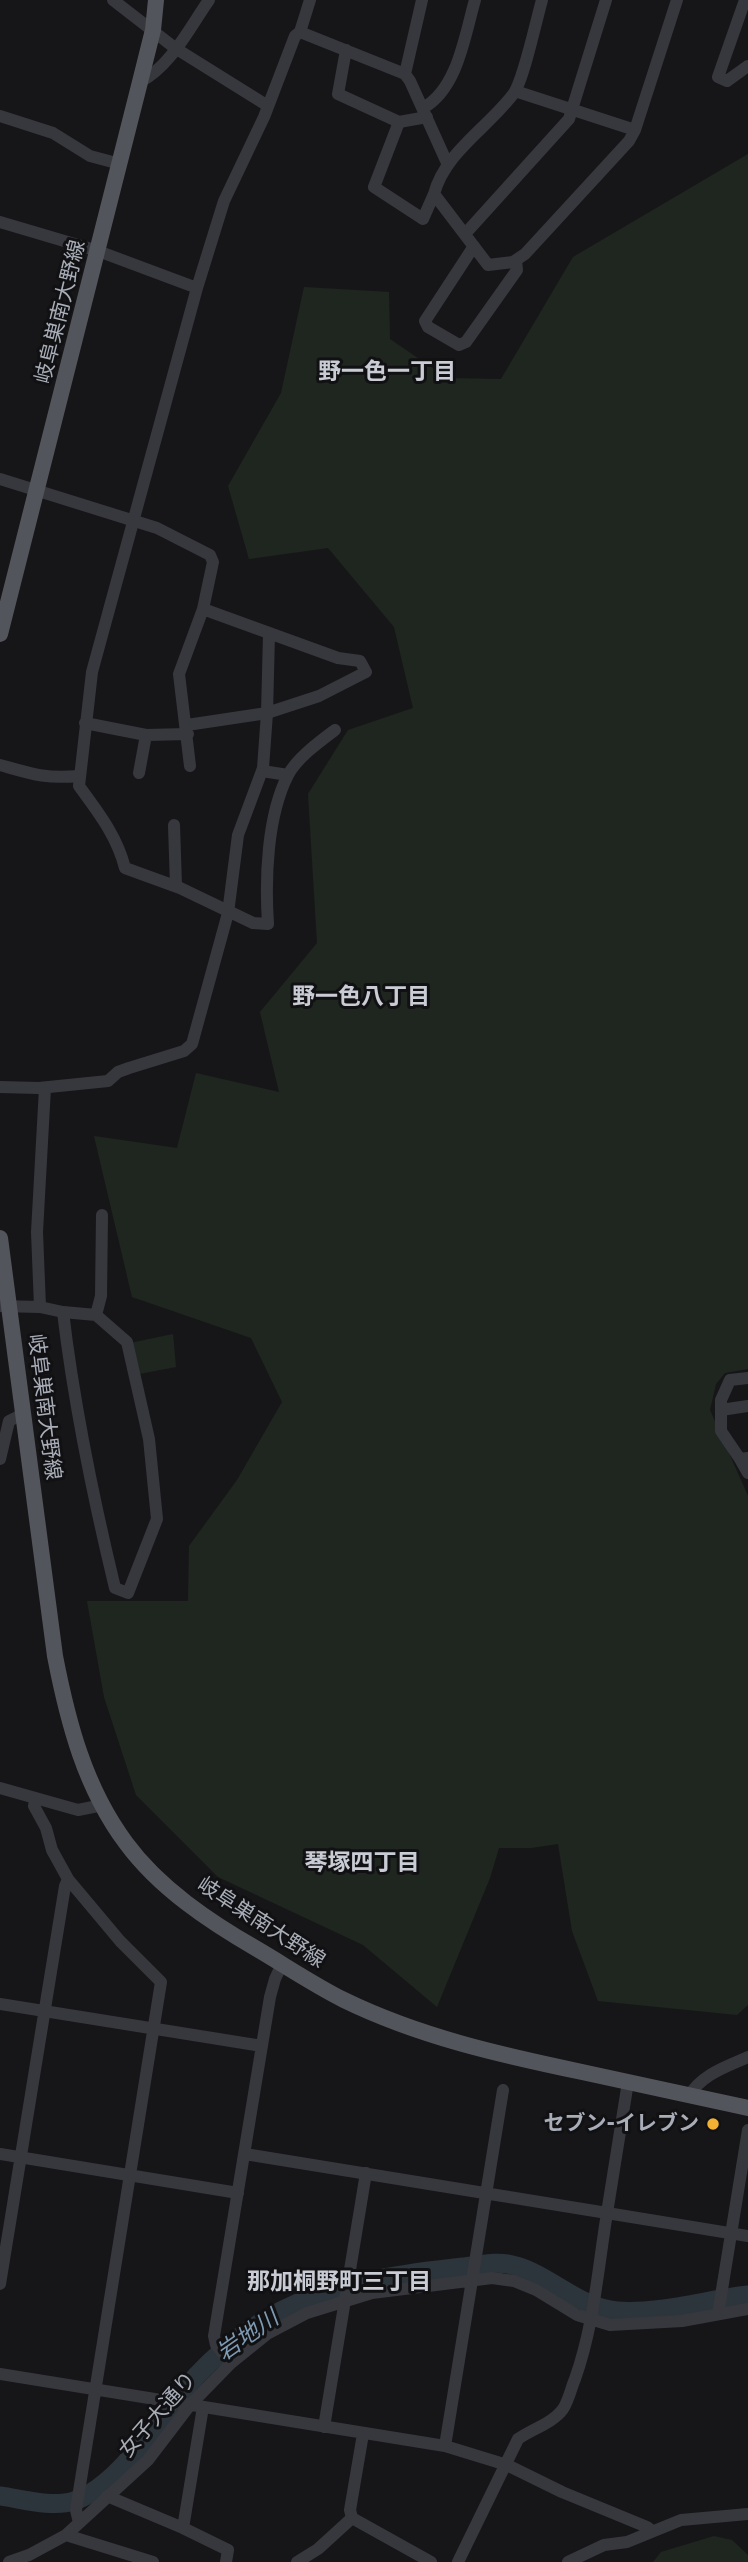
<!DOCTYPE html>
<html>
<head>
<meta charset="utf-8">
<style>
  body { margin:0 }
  canvas { display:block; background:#161618 }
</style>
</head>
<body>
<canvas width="748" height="2562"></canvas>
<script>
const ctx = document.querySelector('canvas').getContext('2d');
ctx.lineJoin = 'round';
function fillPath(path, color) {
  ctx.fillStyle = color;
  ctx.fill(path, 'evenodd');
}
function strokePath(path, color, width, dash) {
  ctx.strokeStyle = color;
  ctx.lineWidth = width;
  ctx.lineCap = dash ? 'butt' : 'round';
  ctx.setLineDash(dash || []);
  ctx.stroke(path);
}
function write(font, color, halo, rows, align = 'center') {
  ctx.font = font + ' "IBM Plex Sans","Noto Sans JP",sans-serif';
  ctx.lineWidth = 6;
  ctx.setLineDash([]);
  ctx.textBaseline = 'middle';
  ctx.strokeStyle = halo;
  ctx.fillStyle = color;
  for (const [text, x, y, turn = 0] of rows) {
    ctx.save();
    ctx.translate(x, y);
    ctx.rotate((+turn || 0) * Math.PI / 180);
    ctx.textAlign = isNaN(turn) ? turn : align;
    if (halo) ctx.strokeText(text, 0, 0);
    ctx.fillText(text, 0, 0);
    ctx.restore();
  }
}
const green = new Path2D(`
  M748,154V1369L725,1373L716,1384L710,1410L748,1496V2005L737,2015L598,2001L572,1931L558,1844L531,1848H499L490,1878L437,2007L363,1945L218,1877L136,1795L104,1697L87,1601H188L189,1546L237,1480L282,1402L251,1338L132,1297L94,1136L177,1148L196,1073L279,1092L260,1012L317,943L308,794L348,730L413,708L394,627L328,548L249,559L228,486L281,393L304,287L389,292L390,339L447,378L501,379L573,257Z
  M173,1334L176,1367L139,1374L130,1343Z
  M714,2536L732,2540L748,2555V2562H653L661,2552Z`);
const river = new Path2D(`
  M0,2496C22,2499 52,2508 74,2501C119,2485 155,2424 185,2389C214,2354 255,2321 298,2303C349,2281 408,2273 463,2267C480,2265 499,2260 516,2266C551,2276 579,2308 617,2311C660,2314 705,2300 748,2295`);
const minor = new Path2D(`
  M113,0L175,48L268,106
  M310,0L300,32L295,36L264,117L224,201L197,288L92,672L79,786C98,812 117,836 125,868L180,888L253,923L268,924C265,879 267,816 288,775C297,758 319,742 335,730
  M542,0C536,21 524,78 514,93C489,127 445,152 434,194L488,265L513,262L525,254L629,141L635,130L677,0
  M745,0L718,77L727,81L748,66
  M300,32L405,74L410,81L448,165
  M346,50L338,94L399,122L427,117
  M405,74L422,0
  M140,82C171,66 190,27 209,0
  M515,91L635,130
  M423,108C458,89 465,34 475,0
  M0,116L53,133L90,156L120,164
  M399,122L374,187L423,219L434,194
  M0,222L98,251L197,288
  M465,234L569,119L606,0
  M474,246L425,321L428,327L459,345L466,342L517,270L516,260
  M0,479L157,528L210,555L213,562L203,609L179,674L190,766
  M85,723L146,735L188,734
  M187,725L267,713L319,696L366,672L360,661L338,658L203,609
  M0,765C32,774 45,779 79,776
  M262,771L288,775
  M139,773L146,735
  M174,825L176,886
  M0,1087L39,1088L108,1081L118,1072L129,1068L184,1051L192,1044L228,913L238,835L263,768L267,713L269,634
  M0,1306L40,1307L63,1312L96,1315
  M40,1307L37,1232L45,1088
  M63,1312C74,1405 93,1497 115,1588L128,1593L157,1519L149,1439L127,1342L96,1315L101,1296L102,1215
  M721,1410L748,1406
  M748,1458L740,1459L748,1473
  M0,1459L9,1421L23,1414
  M740,1459L721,1431V1400L730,1380L748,1378
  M0,1788L78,1810L103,1805
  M35,1799L34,1806L46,1828L52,1850L68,1879L120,1941L161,1982L76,2510L79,2523
  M0,2004L262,2046
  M628,2082L607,2213L748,2236
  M689,2096C702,2074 726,2067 748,2057
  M0,2154L238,2193
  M245,2154L607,2213C598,2268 594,2326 575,2379C571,2388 569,2400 563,2409C553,2423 532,2429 518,2439L458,2562
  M0,2284L65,1886L68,1879
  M718,2314L748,2130
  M231,2363L216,2345L214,2336L270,1997L275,1979L282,1964
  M0,2374L445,2446L507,2465L562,2492L647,2527L652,2531
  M203,2407L183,2528L228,2550L226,2562
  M324,2427L366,2173
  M445,2446L503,2090
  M107,2496L183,2528
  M352,2518L431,2562
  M352,2518L350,2510L363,2434
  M66,2535L153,2562
  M9,2562L29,2555L66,2535L148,2460L190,2405L231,2363L267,2334L307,2313L372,2293L492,2278L514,2281L536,2290L577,2315L610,2325L682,2321L748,2309
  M297,2562L318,2549L352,2518
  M568,2562L604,2545L627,2542L681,2520L748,2514`);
const major = new Path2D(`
  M0,634L140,82L153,30L156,0
  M0,1238L55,1656C68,1723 85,1788 126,1843C159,1888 210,1922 257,1949C286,1966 314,1985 344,2000C420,2037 501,2055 582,2072C637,2084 693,2096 748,2108`);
const markers = [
  [713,2124,7,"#f2b134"]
];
const streetNames = [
  ["岐阜巣南大野線",61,312,-76],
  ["岐阜巣南大野線",44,1407,83],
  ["岐阜巣南大野線",261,1923,33],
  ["女子大通り",158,2415,-49]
];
const poiNames = [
  ["セブン-イレブン",699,2124]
];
const neighbourhoodNames = [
  ["野一色一丁目",387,372],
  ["野一色八丁目",361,997],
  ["琴塚四丁目",362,1863],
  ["那加桐野町三丁目",339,2282]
];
const waterNames = [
  ["岩地川",248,2336,-35]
];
fillPath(green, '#1e261f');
strokePath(river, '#2c353c', 19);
strokePath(minor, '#37383d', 12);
strokePath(major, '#53555c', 16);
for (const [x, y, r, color] of markers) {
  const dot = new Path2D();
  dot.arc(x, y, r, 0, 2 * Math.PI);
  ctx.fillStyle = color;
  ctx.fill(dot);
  strokePath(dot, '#111113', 2.5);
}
write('21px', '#a8adb8', '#111113', streetNames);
write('bold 21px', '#a8adb8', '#111113', poiNames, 'right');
write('bold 23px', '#c9ccd4', '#111113', neighbourhoodNames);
write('italic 23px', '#7f9bb3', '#111113', waterNames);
</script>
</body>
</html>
